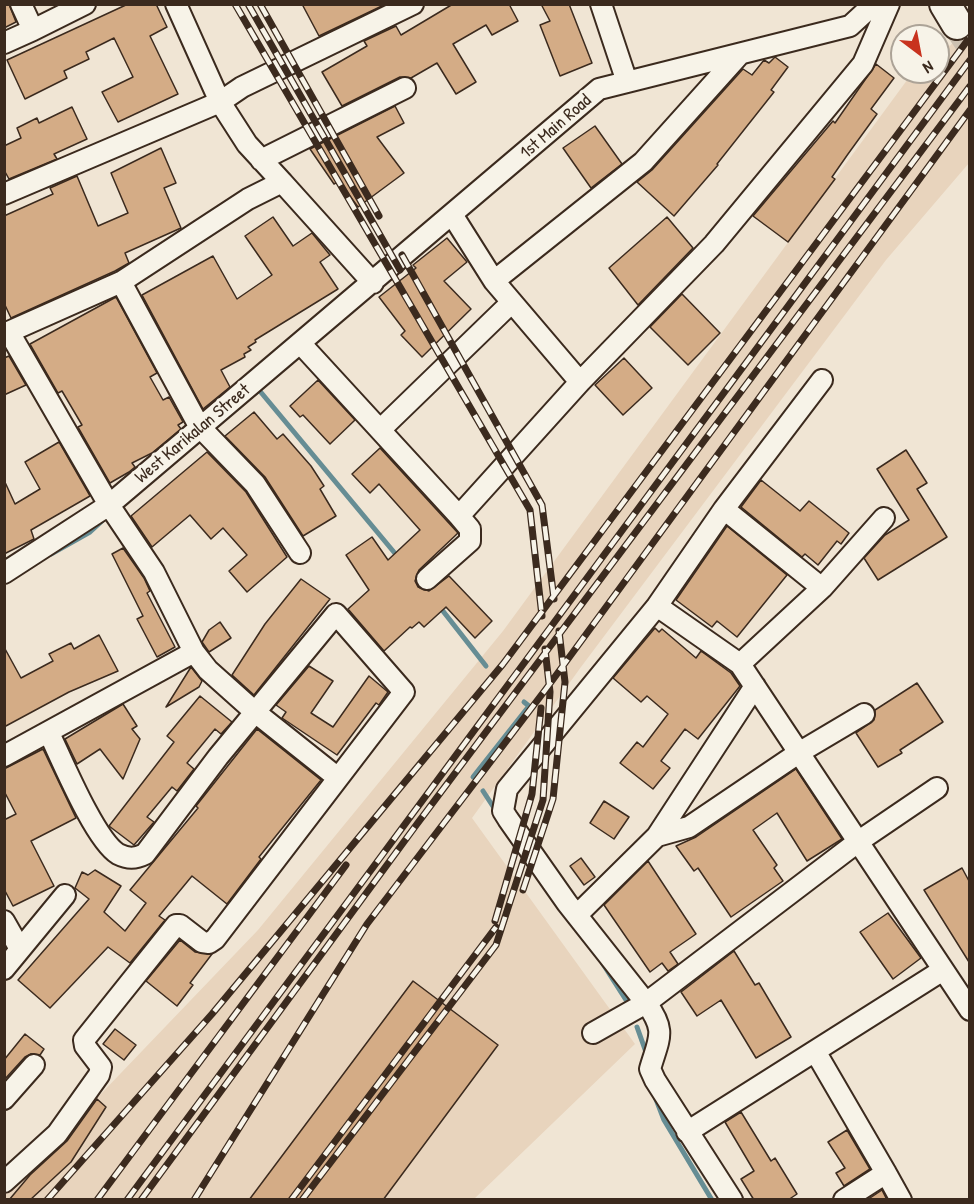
<!DOCTYPE html>
<html>
<head>
<meta charset="utf-8">
<style>
  body { margin:0 }
  #map { position:relative; width:974px; height:1204px; overflow:hidden; background:#f0e5d4; font-family:"Patrick Hand",sans-serif }
  canvas { display:block }
  .frame { position:absolute; inset:0; border:6px solid #3b2a1e; pointer-events:none }
  .north { position:absolute; left:890px; top:24px; width:60px; height:60px; box-sizing:border-box; background:#f7f3e8; border:2px solid #aca397; border-radius:50%; rotate:148deg; font-size:16px; font-weight:700; line-height:24px; text-align:center; color:#3b2a1e }
  .north::after { content:''; display:block; margin:auto; width:21px; height:27px; background:#c8321e; clip-path:polygon(50% 0,100% 100%,50% 72%,0 100%) }
</style>
</head>
<body>
<div id="map">
<canvas width="974" height="1204"></canvas>
<div class="frame"></div>
<div class="north">N</div>
</div>
<script>
const ctx = document.querySelector('canvas').getContext('2d');
ctx.lineJoin = 'round';
function fillPath(path, color) {
  ctx.fillStyle = color;
  ctx.fill(path, 'evenodd');
}
function strokePath(path, color, width, dash) {
  ctx.strokeStyle = color;
  ctx.lineWidth = width;
  ctx.lineCap = dash ? 'butt' : 'round';
  ctx.setLineDash(dash || []);
  ctx.stroke(path);
}
function write(font, color, halo, rows, align = 'center') {
  ctx.font = font + ' "Patrick Hand",sans-serif';
  ctx.lineWidth = 6;
  ctx.setLineDash([]);
  ctx.textBaseline = 'middle';
  ctx.strokeStyle = halo;
  ctx.fillStyle = color;
  for (const [text, x, y, turn = 0] of rows) {
    ctx.save();
    ctx.translate(x, y);
    ctx.rotate((+turn || 0) * Math.PI / 180);
    ctx.textAlign = isNaN(turn) ? turn : align;
    if (halo) ctx.strokeText(text, 0, 0);
    ctx.fillText(text, 0, 0);
    ctx.restore();
  }
}
const built = new Path2D(`
  M969,22V163L886,260L581,667L472,818L635,1044L474,1199L5,1200V1194L258,930L503,631L913,72H938L939,37L950,46Z`);
const stream = new Path2D(`
  M254,394L259,390L398,557
  M51,554L90,532L102,521
  M439,606L486,666
  M473,777L529,706L524,702
  M483,791L496,811
  M603,964L626,1000
  M637,1027L647,1055
  M654,1094L664,1120L712,1200`);
const building = new Path2D(`
  M4,4H9L16,22L4,28Z
  M128,4H156L167,27L150,36L178,94L118,122L102,92L133,77L114,38L86,52L89,59L64,71L67,78L25,99L7,60Z
  M302,4H384V5L319,36Z
  M453,4H509L518,21L492,35L486,25L453,44L476,82L456,94L437,63L411,78L400,77L342,106L322,72L367,46L364,41L396,26L401,35Z
  M541,4H569L592,63L560,76L540,25L550,21Z
  M775,57L788,67L771,90L774,92L717,164L718,165L674,216L637,182L652,170L743,69L752,75L764,60L769,63Z
  M876,64L894,78L871,109L877,114L848,154L832,177L835,179L788,242L753,216L833,121L835,123Z
  M395,106L404,123L377,137L404,173L358,207L339,181L334,184L310,149Z
  M72,107L87,139L54,154L57,159L9,179L4,170V146L21,138L17,128L37,118L39,123Z
  M595,126L622,164L591,188L563,148Z
  M161,148L176,183L164,188L181,228L125,253L129,263L115,271L11,318L4,303V216L53,194L50,188L77,176L98,226L128,213L111,173Z
  M273,217L293,246L312,233L330,255L320,262L338,289L255,340L256,342L248,347L251,350L244,354L245,357L221,370L230,387L203,409L142,295L213,256L237,299L272,275L245,236Z
  M667,217L693,248L638,305L609,268Z
  M447,238L467,262L444,281L471,309L422,357L401,335L405,331L379,297L416,268L413,265Z
  M682,294L720,333L688,365L650,327Z
  M116,297L157,373L150,377L163,400L169,397L183,422L178,425L181,429L152,453L132,463L135,467L129,472L110,483L78,427L82,425L62,391L58,393L30,344Z
  M9,356L26,385L4,395V358Z
  M624,358L652,388L623,415L595,385Z
  M318,380L355,420L330,444L303,415L300,417L290,406Z
  M254,412L277,439L283,434L311,466L324,486L320,489L336,516L303,536L265,477L225,436Z
  M59,442L90,496L31,530L34,539L4,554V480L15,504L40,489L25,462Z
  M380,448L458,533L419,570L415,581L418,587L429,591L449,576L492,621L475,638L446,607L424,627L419,622L412,628L410,627L384,651L348,609L369,590L346,555L372,537L388,560L420,530L379,484L370,493L352,474Z
  M906,450L927,483L917,489L947,537L878,580L864,558L885,535L909,520L877,469Z
  M207,452L246,492L287,557L247,592L229,571L247,555L223,528L211,539L190,515L152,547L131,516Z
  M761,480L800,511L809,501L849,533L841,544L837,541L818,565L805,554L802,557L741,507Z
  M727,526L787,575L737,637L717,621L712,627L676,600Z
  M123,548L144,578L150,591L147,593L175,647L157,657L137,619L143,616L112,554Z
  M301,579L330,599L254,695L232,675L265,624Z
  M220,622L231,638L209,652L202,642L209,630Z
  M655,628L659,632L662,629L696,658L701,651L731,673L740,686L698,739L685,729L661,761L670,768L653,789L620,763L637,742L643,747L668,714L647,696L641,702L613,678Z
  M99,635L118,671L69,692L4,727V647L21,678L53,661L49,654L71,643L74,649Z
  M309,666L333,681L311,713L333,727L369,676L388,692L379,705L376,703L337,755L282,718L286,712L276,705Z
  M191,667L202,681L199,687L166,707Z
  M917,683L943,722L900,750L902,753L878,767L856,733L874,720L875,710Z
  M200,696L232,722L221,734L215,729L187,763L194,769L177,791L172,787L147,817L154,822L134,845L109,826L174,742L167,736Z
  M123,704L137,726L132,729L140,739L123,779L100,749L77,764L65,739Z
  M257,729L321,780L259,857L261,859L227,904L192,876L159,916L165,920L130,963L108,947L50,1008L18,980L89,899L75,888L82,872L88,875L95,870L121,886L104,912L125,931L146,903L130,890L198,808L196,806Z
  M43,749L76,818L31,841L54,886L13,906L4,889V820L16,814L4,791V769Z
  M796,769L842,839L807,861L777,813L753,830L777,865L774,868L783,881L731,917L698,868L694,871L676,846L696,837Z
  M604,801L629,817L614,839L590,823Z
  M581,858L595,877L584,885L570,866Z
  M648,861L696,934L670,952L678,964L668,971L662,963L650,972L604,905Z
  M962,868L969,881V962L924,890Z
  M888,913L921,958L893,979L860,932Z
  M180,940L195,952L212,954L190,983L193,985L177,1006L146,981Z
  M734,951L755,985L759,983L791,1037L756,1058L721,1000L697,1016L681,992Z
  M413,981L498,1045L383,1200H249Z
  M115,1029L136,1045L124,1060L103,1044Z
  M25,1034L44,1049L40,1055L31,1054L25,1057L4,1080V1060Z
  M97,1099L106,1107L71,1162L30,1200H9L30,1175L67,1141Z
  M741,1112L771,1161L775,1158L797,1194L788,1200H754L741,1179L754,1171L725,1122Z
  M847,1130L870,1169L844,1186L836,1173L845,1168L828,1142Z
  M882,1190L887,1200H867Z`);
const primaryTunnel = new Path2D(`
  M957,24L970,43`);
const street = new Path2D(`
  M601,4L627,82
  M33,30L85,4
  M4,43L33,30L21,4
  M261,160L405,88
  M282,182L373,283
  M4,194L220,102L242,87L413,4
  M453,216L494,281L580,382
  M494,281L643,162L740,54
  M121,282L199,426L255,484L300,553
  M9,332L109,505L154,572L194,652L208,670L255,712L338,778
  M4,334L121,282L248,199L282,182L247,144L220,102L176,4
  M301,344L459,516L580,382L714,244L863,64L889,4
  M381,429L512,302
  M724,509L822,588
  M4,573L109,505L599,89L850,26L874,4
  M427,579L470,541V529L459,516
  M657,606L740,664L970,1010
  M740,664L822,588L884,518
  M4,756L194,652
  M657,836L755,686
  M577,915L657,836L689,827L800,752L864,714
  M4,921L20,949
  M4,969L65,895
  M593,1033L646,1003L567,903L508,819L503,811L507,789L657,606L724,509L822,380
  M815,1051L886,1173
  M4,1099L34,1065
  M687,1132L943,970
  M4,1182L57,1134L99,1075L101,1067L85,1046L84,1040L176,925H180L202,942L209,943L215,939L404,692L336,614L218,757L145,854C135,859 128,859 118,854C95,840 62,760 49,733
  M732,1200L655,1080L650,1069C659,1038 667,1031 646,1003L859,841L937,788
  M844,1200L886,1173L901,1200`);
const primary = new Path2D(`
  M945,4L957,24`);
const rail = new Path2D(`
  M235,4L530,510L542,616
  M248,4L400,270
  M260,4L379,216
  M402,255L542,505L554,599
  M523,890L553,799L565,682L559,631
  M495,921L532,794L541,708
  M47,1200L212,1014L503,664L970,37
  M97,1200L346,865
  M127,1200L970,60
  M141,1200L417,824L970,86
  M194,1200L367,924L546,689L970,110
  M291,1200L496,927
  M302,1200L496,945L543,800L550,692L545,649`);
const streetNames = [
  ["1st Main Road",556,127,-41],
  ["West Karikalan Street",193,434,-40]
];
fillPath(built, '#e8d4bd');
strokePath(stream, '#668d94', 5);
fillPath(building, '#d4ac86');
strokePath(building, '#3b2a1e', 1.5);
strokePath(primaryTunnel, '#ccc0b0', 30, [30, 15]);
strokePath(street, '#3b2a1e', 24);
strokePath(primary, '#3b2a1e', 34);
strokePath(street, '#f7f3e8', 20);
strokePath(primary, '#f7f3e8', 30);
strokePath(rail, '#3b2a1e', 7);
strokePath(rail, '#f7f3e8', 4.5, [14]);
write('18px', '#3b2a1e', '#f7f3e8', streetNames);
</script>
</body>
</html>
